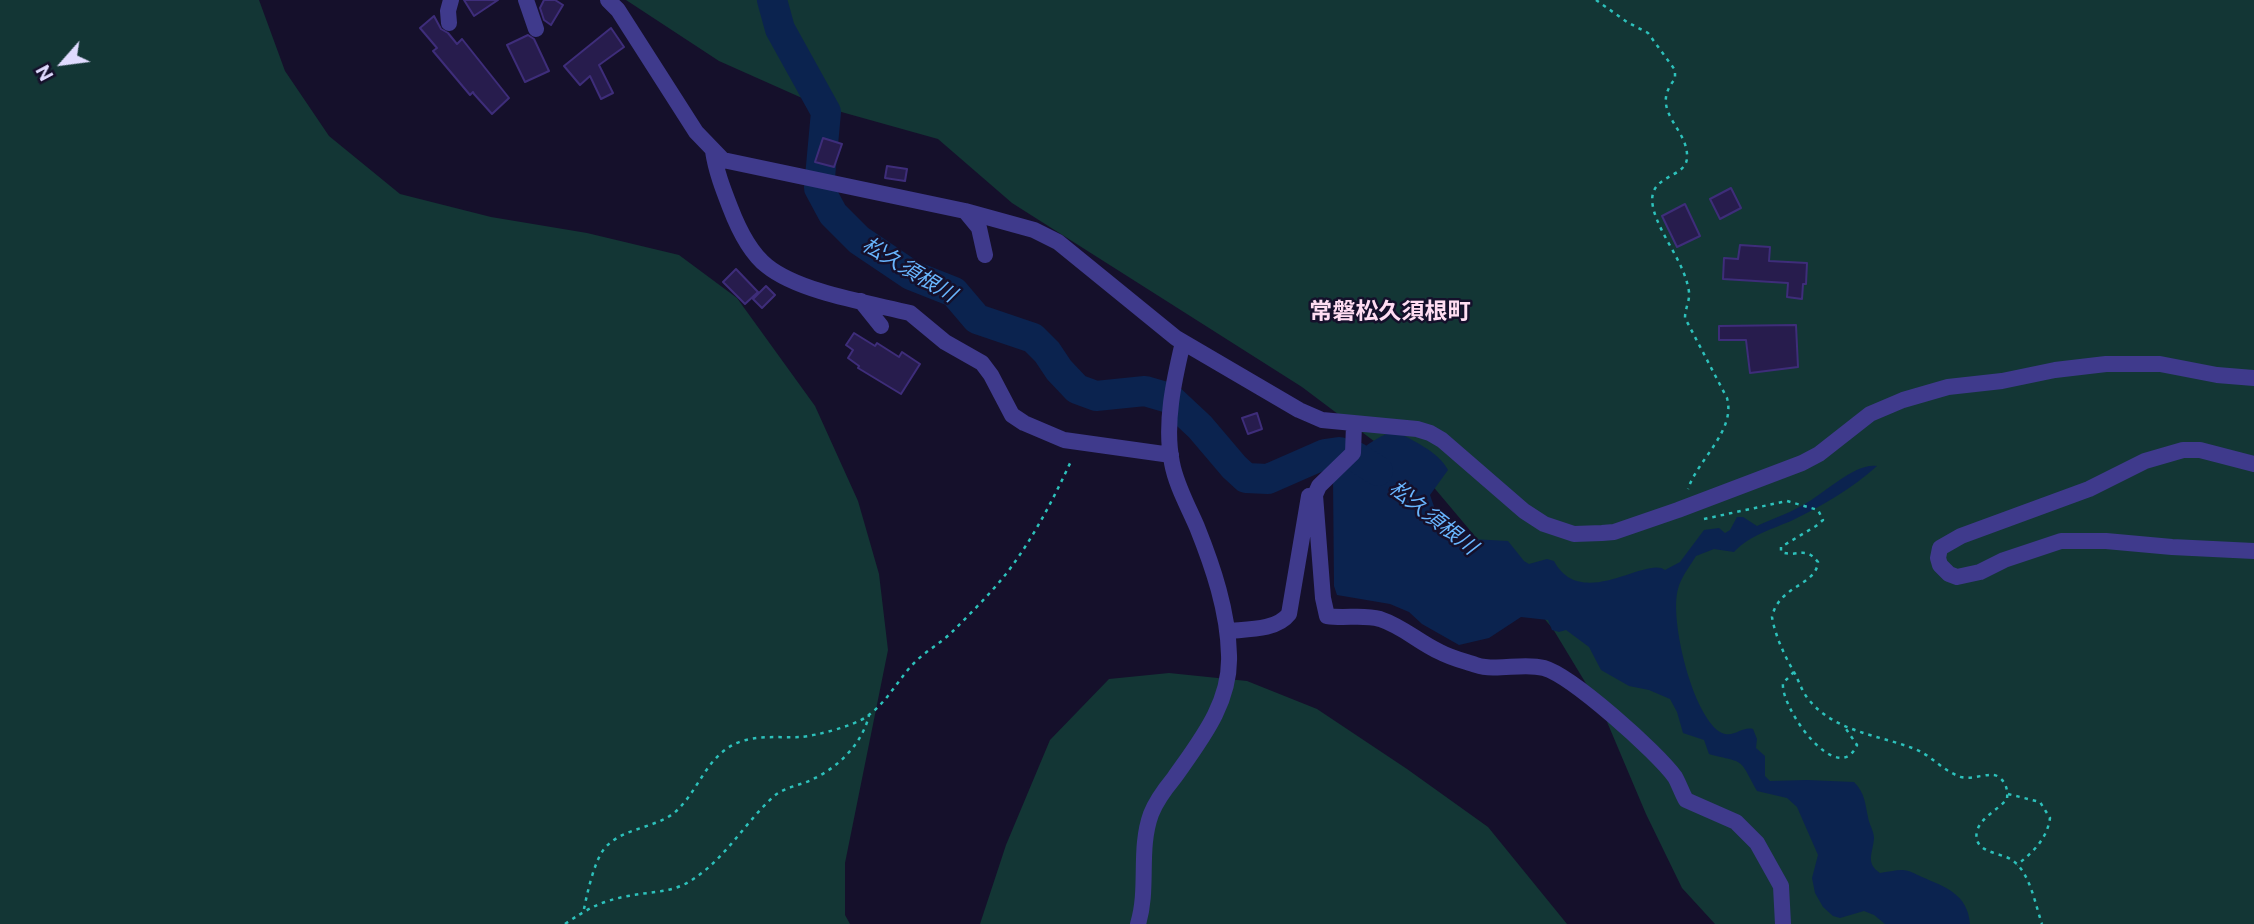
<!DOCTYPE html>
<html>
<head>
<meta charset="utf-8">
<style>
  body { margin:0 }
  #map { position:relative; width:2254px; height:924px; overflow:hidden; background:#15102b; font-family:"Public Sans",sans-serif }
  canvas { display:block }
  .north { position:absolute; left:28px; top:28px; width:70px; height:70px; -webkit-text-stroke:5px #15102b; paint-order:stroke; rotate:242deg; font-size:19px; font-weight:700; line-height:28px; text-align:center; color:#e0dbff }
  .north::after { content:''; display:block; margin:auto; width:24px; height:32px; background:#e0dbff; clip-path:polygon(50% 0,100% 100%,50% 72%,0 100%) }
</style>
</head>
<body>
<div id="map">
<canvas width="2254" height="924"></canvas>
<div class="north">N</div>
</div>
<script>
const ctx = document.querySelector('canvas').getContext('2d');
ctx.lineJoin = 'round';
function fillPath(path, color) {
  ctx.fillStyle = color;
  ctx.fill(path, 'evenodd');
}
function strokePath(path, color, width, dash) {
  ctx.strokeStyle = color;
  ctx.lineWidth = width;
  ctx.lineCap = dash ? 'butt' : 'round';
  ctx.setLineDash(dash || []);
  ctx.stroke(path);
}
function write(font, color, halo, rows, align = 'center') {
  ctx.font = font + ' "Public Sans","Noto Sans JP",sans-serif';
  ctx.lineWidth = 5;
  ctx.setLineDash([]);
  ctx.textBaseline = 'middle';
  ctx.strokeStyle = halo;
  ctx.fillStyle = color;
  for (const [text, x, y, turn = 0] of rows) {
    ctx.save();
    ctx.translate(x, y);
    ctx.rotate((+turn || 0) * Math.PI / 180);
    ctx.textAlign = isNaN(turn) ? turn : align;
    if (halo) ctx.strokeText(text, 0, 0);
    ctx.fillText(text, 0, 0);
    ctx.restore();
  }
}
const green = new Path2D(`
  M0,0H259L285,71L329,136L400,194L491,217L587,233L679,255L737,298L815,406L858,501L879,574L888,650L845,863V915L850,924H0Z
  M626,0H2254V924H1715L1682,888L1646,814L1602,710L1553,629L1431,484L1302,387L1012,203L938,139L820,106L719,61Z
  M1169,673L1247,681L1317,709L1407,769L1488,827L1567,924H980L1006,845L1050,740L1109,679Z`);
const water = new Path2D(`
  M1395,431C1412,440 1439,452 1448,470L1430,495L1437,515L1453,522L1471,539L1508,541L1524,561L1529,564L1547,559L1554,561C1581,612 1647,555 1665,570L1680,562L1704,530L1719,528L1725,533L1730,530L1737,517H1743L1757,526C1774,518 1793,512 1808,502C1825,492 1857,462 1877,466C1853,488 1822,506 1793,520C1773,529 1750,535 1734,552L1714,549L1696,556C1690,566 1681,577 1678,589C1669,619 1693,719 1722,733C1734,738 1742,726 1753,729L1757,739L1756,748L1765,756V776L1770,781L1807,780L1854,782C1865,793 1865,803 1868,817C1869,824 1874,831 1874,838C1873,853 1865,863 1880,873C1887,872 1895,870 1902,870C1910,870 1915,874 1922,877C1945,887 1968,894 1970,924H1885L1874,915L1864,911L1840,918L1833,916L1823,907L1815,893L1812,878L1818,855L1797,807L1787,798L1757,791C1738,756 1746,764 1709,754L1704,740L1683,733L1677,712L1670,699L1649,690L1629,686L1601,670L1589,647L1566,630L1559,632L1552,630L1548,620L1521,617L1489,638L1459,645L1422,624L1409,612L1390,604L1337,595L1334,586L1333,478C1352,458 1368,439 1395,431Z`);
const river = new Path2D(`
  M772,0L780,29L826,112L819,188L833,214L859,240L911,275L954,292L977,319L1033,338L1047,352L1059,370L1077,389L1096,396L1145,391L1169,398L1200,427L1234,467L1246,478L1268,479L1325,454L1339,452L1356,457L1378,471`);
const building = new Path2D(`
  M464,0H498L474,16Z
  M544,0H555L563,5L551,25L544,20L540,8Z
  M434,16L441,29L448,33L457,44L462,39L509,98L492,114L474,94L473,92L470,95L433,51L437,48L420,28Z
  M611,28L624,47L599,65L613,93L601,99L590,76L580,85L564,66Z
  M528,35L534,39L549,71L525,82L507,45Z
  M823,138L842,144L834,167L815,162Z
  M887,166L907,169L905,181L885,178Z
  M1731,188L1741,208L1720,219L1710,199Z
  M1685,204L1700,236L1677,247L1662,216Z
  M1740,245L1770,247L1769,261L1807,263L1806,284H1803L1802,299L1787,297L1788,283L1723,279L1724,258L1738,259Z
  M736,269L758,292L745,304L723,282Z
  M766,286L775,295L762,308L753,299Z
  M1796,325L1798,367L1750,373L1746,340H1719V326Z
  M854,333L875,346L877,343L899,357L902,352L920,364L901,394L858,368L859,366L848,358L853,350L846,345Z
  M1257,413L1262,429L1248,434L1242,418Z`);
const path = new Path2D(`
  M1596,0L1627,22L1648,33L1675,70V79C1648,111 1689,128 1687,158C1686,179 1646,174 1653,207C1659,235 1685,262 1689,292C1690,301 1685,308 1685,318L1727,398C1736,431 1698,459 1688,489
  M1704,519L1787,501L1818,510L1823,520L1816,526L1781,547V552C1798,558 1805,545 1818,562C1816,586 1779,585 1772,617C1775,635 1784,655 1794,672C1799,681 1802,692 1809,700C1835,732 1879,735 1915,749C1932,756 1943,771 1961,777C1972,780 1990,772 1997,776C2006,781 2008,790 2007,799C1998,810 1981,817 1977,831C1972,853 2000,852 2012,860C2030,872 2035,904 2042,924
  M1794,672L1783,683C1780,708 1838,789 1857,745L1844,726
  M2008,794L2040,802L2050,818C2047,839 2033,852 2017,865
  M584,909C587,894 594,862 604,849C621,828 653,829 674,813C700,791 706,753 742,741C761,735 781,738 800,737C816,736 853,726 866,717C887,703 898,679 915,662C926,651 941,643 952,632C970,614 990,594 1006,574C1033,539 1054,498 1072,459
  M565,924C587,909 601,901 628,896C647,892 667,893 685,884C722,864 742,826 772,798C784,786 801,786 815,778C840,766 863,742 869,715`);
const street = new Path2D(`
  M526,0L536,29
  M608,0L618,10L696,132L723,160L965,211L1034,230L1058,242L1176,338L1299,410L1322,420L1417,429L1430,433L1442,440L1524,511L1544,524L1574,534L1602,533L1614,532L1678,510L1802,463L1819,454L1870,414L1903,400L1948,387L2002,381L2055,370L2106,364H2160L2217,375L2254,378
  M449,23L448,11L451,0
  M713,151C716,171 723,189 730,207C738,228 749,252 767,266C799,292 869,303 910,313L945,342L982,363L991,375L1012,415L1024,423L1064,440L1171,455
  M965,211L979,228L985,255
  M861,301L881,326
  M1354,424L1353,453L1319,486L1315,495L1323,598L1327,616C1345,619 1362,614 1380,619C1404,627 1418,642 1440,652C1451,658 1464,661 1476,665C1497,672 1522,662 1544,668C1572,676 1657,752 1675,777C1679,784 1682,793 1686,800L1736,822L1757,843L1781,886L1783,924
  M2254,464L2200,450H2183L2145,461L2089,489L1961,536L1940,548L1938,558L1940,565L1949,574L1957,577L1980,572L2004,560L2061,541H2106L2172,547L2254,551
  M1227,631C1246,629 1276,631 1289,614L1309,496
  M1138,924C1149,888 1138,850 1151,814C1156,801 1165,789 1174,778C1200,741 1231,703 1229,655C1228,611 1213,567 1197,527C1188,506 1176,485 1172,463C1164,424 1174,380 1183,342`);
const waterNames = [
  ["松久須根川",909,270,31],
  ["松久須根川",1433,518,38]
];
const quarterNames = [
  ["常磐松久須根町",1390,312]
];
fillPath(green, '#133635');
fillPath(water, '#0b234f');
strokePath(river, '#0b234f', 30);
fillPath(building, '#271c4d');
strokePath(building, '#3e2d7a', 2);
strokePath(path, '#2dc1bb', 2.5, [3.5, 5]);
strokePath(street, '#3f3a8c', 16);
write('italic 21px', '#69b6ff', '#15102b', waterNames);
write('bold 23px', '#ffddf2', '#15102b', quarterNames);
</script>
</body>
</html>
